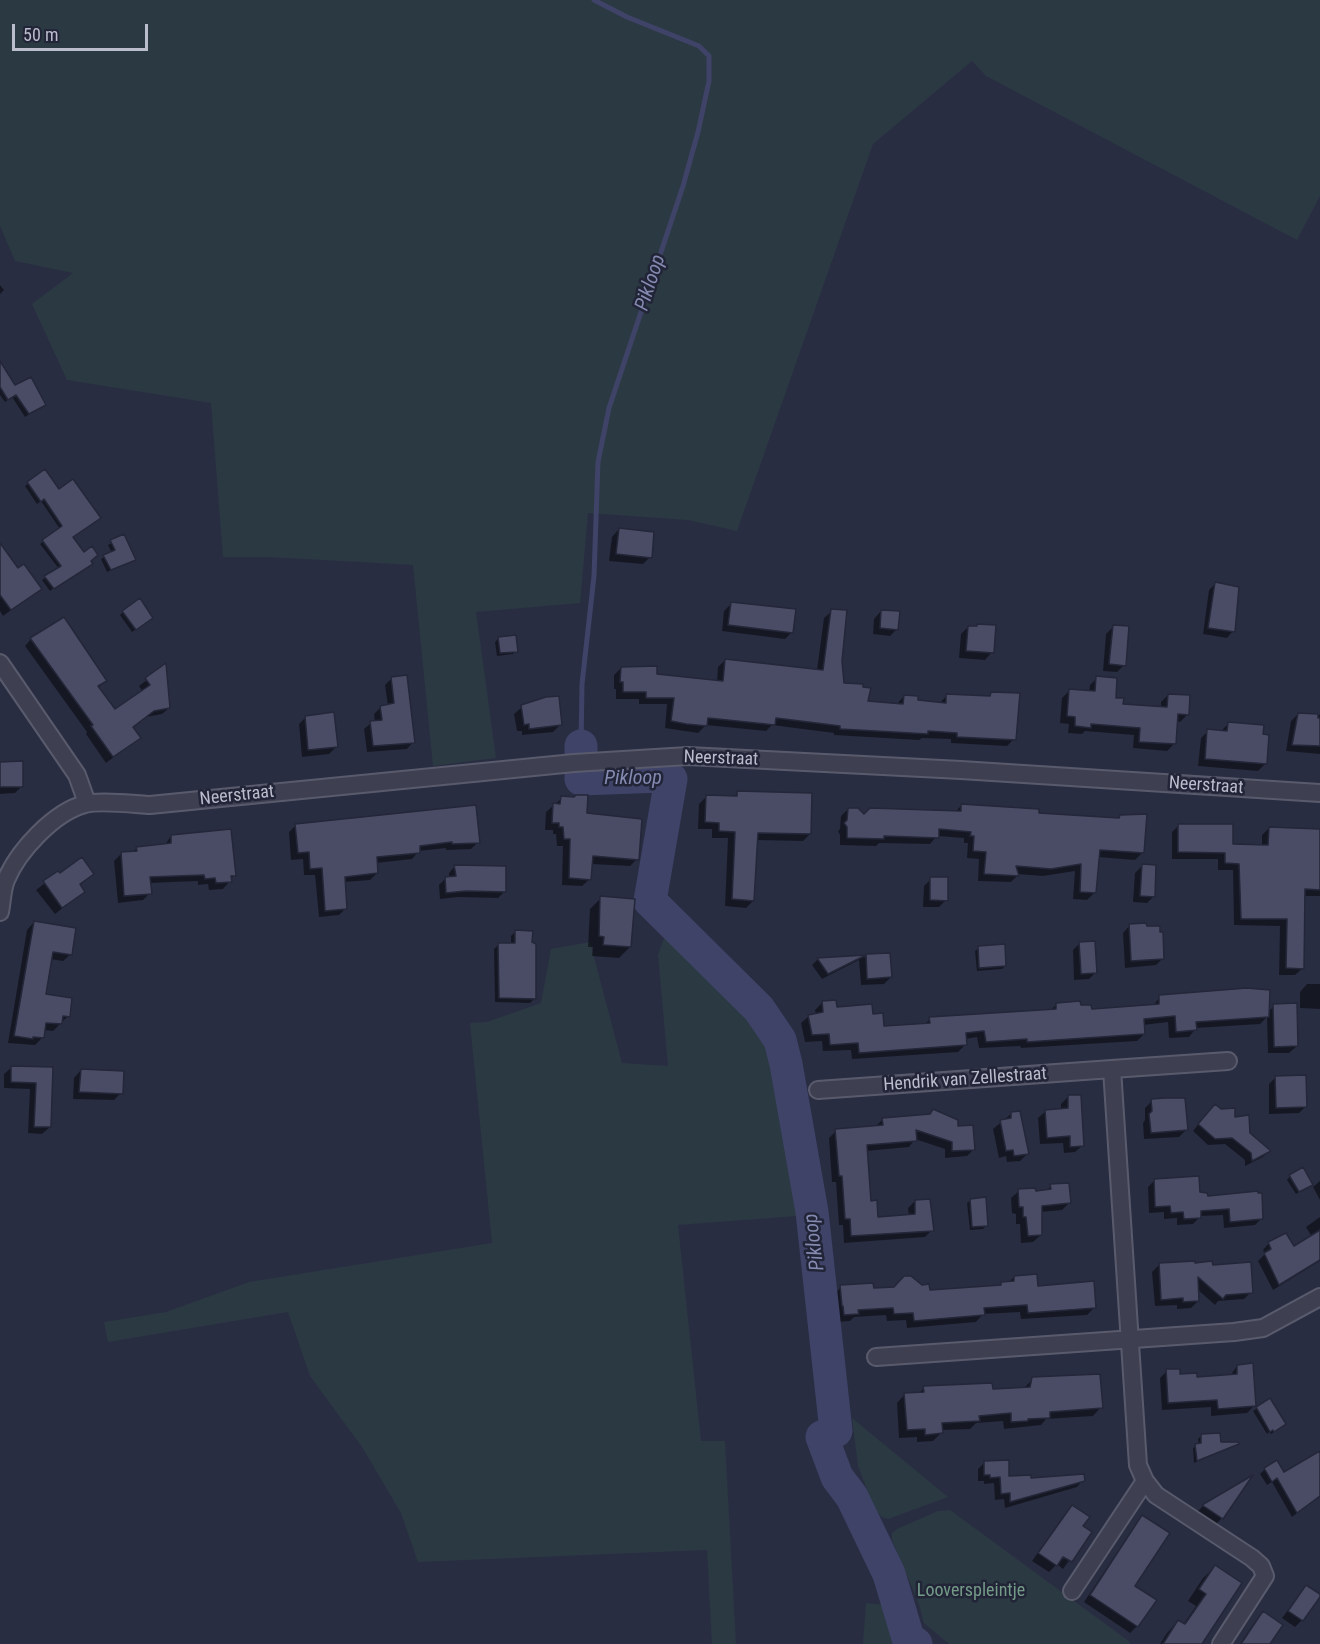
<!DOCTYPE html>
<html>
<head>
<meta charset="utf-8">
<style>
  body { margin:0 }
  #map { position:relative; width:1320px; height:1644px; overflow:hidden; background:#292d42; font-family:"Roboto Condensed",sans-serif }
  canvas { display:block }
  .scale { position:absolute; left:12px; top:24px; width:136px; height:27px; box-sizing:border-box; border:3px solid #bbbccc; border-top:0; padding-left:8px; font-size:18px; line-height:21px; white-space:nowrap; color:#bbbccc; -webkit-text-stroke:4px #222537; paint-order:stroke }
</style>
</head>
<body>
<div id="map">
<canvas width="1320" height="1644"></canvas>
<div class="scale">50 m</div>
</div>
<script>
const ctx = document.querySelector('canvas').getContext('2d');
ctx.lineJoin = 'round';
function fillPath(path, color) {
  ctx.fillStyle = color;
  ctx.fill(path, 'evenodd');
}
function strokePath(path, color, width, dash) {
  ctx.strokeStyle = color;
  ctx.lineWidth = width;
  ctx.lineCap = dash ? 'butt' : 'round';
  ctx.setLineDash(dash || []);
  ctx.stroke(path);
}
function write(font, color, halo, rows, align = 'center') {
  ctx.font = font + ' "Roboto Condensed",sans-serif';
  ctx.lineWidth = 5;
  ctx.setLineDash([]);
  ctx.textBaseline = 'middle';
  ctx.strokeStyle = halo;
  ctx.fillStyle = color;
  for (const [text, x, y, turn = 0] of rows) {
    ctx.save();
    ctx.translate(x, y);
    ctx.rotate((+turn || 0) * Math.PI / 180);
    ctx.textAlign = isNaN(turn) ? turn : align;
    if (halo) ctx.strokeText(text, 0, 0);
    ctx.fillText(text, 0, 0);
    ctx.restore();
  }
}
const green = new Path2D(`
  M0,0H1320V196L1297,240L986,76L972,61L873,144L737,531L688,520L588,513L580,603L476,612L496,758L433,766L413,565L268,557H223L211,403L67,380L32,304L73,273L15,261L0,226Z
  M674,910L769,1021L780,1040L786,1064L810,1215L678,1225L701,1441H725L736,1644H712L707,1550L418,1562L401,1513L362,1447L310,1376L288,1312L108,1342L104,1322L166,1312L249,1282L492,1243L470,1023L487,1022L541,1003L551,949L590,942L622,1063L668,1066L658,955Z
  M852,1418L948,1497L888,1519L882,1517L876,1512L858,1466Z
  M950,1510L1130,1642L1129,1644H949L924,1623L919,1604L892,1540V1533L897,1529L938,1511Z
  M866,1603L895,1606L908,1638L916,1644H863Z`);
const shadow = new Path2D(`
  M0,285L4,290L0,294Z
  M0,379L15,387L44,405L25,417L12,397L5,402L0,395Z
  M45,471L71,538L83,554L62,581L50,591L42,580L59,569L40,544L60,529L41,501L37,504L25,486Z
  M619,529L650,557L643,564L609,561L612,537Z
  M123,536L134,560L107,572L101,559L112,553L108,545Z
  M0,546L18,570L40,589L3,616L0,611Z
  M1215,584L1233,631L1227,638L1203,634L1209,590Z
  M731,604L792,632L785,639L722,631L724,611Z
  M832,611L840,661L842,684L866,702L897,704L904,696L917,702L940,703L947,695L987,698L991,693L1014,739L1007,746L951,743V739L922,738L919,740L834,735V733L772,725L766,731L706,725L698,733L665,728L667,704H639V699H616V689H614V675L621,668L655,675L717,682L718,667L725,660L817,670L824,618Z
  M881,611L897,629L890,636L873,634L874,619Z
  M123,612L148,621L132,632L120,615Z
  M978,625L992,652L985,660L959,658L961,634L968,627L975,628Z
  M1113,627L1124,665L1117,672L1103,671L1106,634Z
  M499,638L516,651L513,654L497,656L495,642Z
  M31,639L105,681L98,688L115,712L143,692L139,686L165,666L169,708L162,714L146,717L132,728L139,738L106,763L86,734L87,732L25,646Z
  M392,678L413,742L407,749L367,752L364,729L371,723L375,722L374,714L381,707L388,706L385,685Z
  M1097,678L1122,706L1161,708V702L1168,695L1187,715L1180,722L1176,721L1174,744L1167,751L1133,748L1134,735L1085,731L1082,734L1068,733L1069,724L1060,723L1062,698L1069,691L1089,692L1090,685Z
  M522,707L560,725L553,732L522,735V731H517L514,714Z
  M1298,714L1320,715V754L1286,751L1291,721Z
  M306,717L336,747L329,754L302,757L299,724Z
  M1228,724L1262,736L1265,764L1258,771L1198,766L1201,738L1208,731H1221Z
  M0,764L22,786L15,793L0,794Z
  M738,792L810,834L803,841L756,840L753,901L746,908L725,906L728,838H712V829H698L699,804L706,797L733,798Z
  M562,798L585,814L637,859L630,866L591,864L590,879L582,886L562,885L563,846H557L556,834H553V830H545L546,812Z
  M962,805L1038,815L1117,819L1120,817L1142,853L1135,860L1098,857L1094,893L1087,900L1073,899L1075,871L1043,876L1017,874L1018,875L1011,882L978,881L979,859L967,858L968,843H964V838L937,836L930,844L879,843L876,846L840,845V835L838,831L840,829L841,816L848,809L864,816L955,812Z
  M296,825L478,842L471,849L446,850V848L419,851L412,859L376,863L377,873L370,880L344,882L346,908L339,915L319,917L315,875H304L303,859L291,860L289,832Z
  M1179,825L1231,846H1262V835L1269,828L1320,831V896H1304L1303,968L1295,975H1279L1280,926L1234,925L1233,870H1218V859H1172V832Z
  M171,836L234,875L230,881L223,889L209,890L208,884L198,885V881L149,883L150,893L143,900L118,903L114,861L121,854L132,853L137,848L164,846Z
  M455,866L505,891L498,898L458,897L440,899L439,885L445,879L449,878V873Z
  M1142,866L1154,896L1147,903L1133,902L1135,873Z
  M58,873L60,875L92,874L79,886L83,892L55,914L36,890Z
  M931,879L946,900L939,907H923L924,886Z
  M601,898L630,947L619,958L592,956L593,947H588L590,909Z
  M34,922L71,954L63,961L50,959L45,995L68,1016L53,1031L44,1030L42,1038L35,1045L8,1043L27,930Z
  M1130,925L1163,958L1156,965L1125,968L1123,933Z
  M516,931L535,998L530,1003L495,1002L494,949L499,944H511V936Z
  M1080,943L1096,972L1089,979L1074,980L1073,950Z
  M979,948L1005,966L1002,969L977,971L975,951Z
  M864,956L865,958L867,956L891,977L884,984L861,985L859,960L822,979L812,965L818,959Z
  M1307,984H1320V1009L1300,1008V992Z
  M1160,997L1268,1012L1274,1006L1297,1046L1289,1053H1268L1267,1017L1260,1024L1196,1028L1189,1037L1169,1038L1168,1022L1143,1025L1144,1034L1137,1041L1021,1048L1020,1046L979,1048L977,1037L965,1039V1045L958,1052L852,1059L851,1050L823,1051L822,1041L805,1042L801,1023L809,1016L816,1015L815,1010L822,1003L835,1009L872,1015L883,1028L924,1025L930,1019L1050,1011L1056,1005L1080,1007L1090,1011L1153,1006Z
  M12,1067L51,1069L50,1127L42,1134L28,1133L30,1089L4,1088V1074Z
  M81,1070L121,1093L114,1100L73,1099L74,1078Z
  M1276,1077L1306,1106L1299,1113L1269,1114V1084Z
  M1068,1097L1083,1145L1075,1152L1064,1153L1063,1143L1040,1144L1038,1118L1046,1111L1061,1110V1104Z
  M1152,1101L1186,1130L1179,1137L1144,1139L1143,1123L1145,1120V1108Z
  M1208,1112L1234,1118L1248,1134L1269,1151L1263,1157L1245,1166V1160L1225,1144L1208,1145L1193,1131Z
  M1011,1114L1027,1154L1020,1161L1007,1162L1006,1156L999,1158L993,1129Z
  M883,1119L956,1127L974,1149L967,1156L945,1158V1149L915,1139L909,1147L866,1151L870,1202L877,1219L909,1216L908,1208L915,1201L932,1230L925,1237L844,1243L843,1225H839L836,1182H832L829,1138L836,1131L876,1126Z
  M1290,1176L1311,1184L1296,1194L1287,1180Z
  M1155,1180L1198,1193L1206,1198L1262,1218L1255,1225L1224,1228L1223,1215L1201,1216L1193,1224L1177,1225V1218L1164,1219V1212L1149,1213L1148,1187Z
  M1320,1181V1200L1313,1187Z
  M1051,1186L1069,1203L1062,1210L1040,1212L1041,1235L1033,1242L1021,1243L1020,1224H1016V1214L1012,1213L1011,1198L1019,1191L1035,1193L1046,1191Z
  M971,1200L987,1225L983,1229L970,1230L967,1203Z
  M1320,1217V1261L1273,1290L1258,1261L1265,1254L1263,1250L1269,1243L1293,1248L1312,1237L1306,1227Z
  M1160,1264L1212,1267L1251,1292L1244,1299L1218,1301L1215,1305L1197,1289L1198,1301L1191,1308L1177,1309V1305L1155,1306L1152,1272Z
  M1014,1277L1094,1308L1087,1315L1021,1319L1020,1312L983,1314L976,1322L907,1328L906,1320L887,1321L886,1315L854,1317L850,1321L837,1322L834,1294L841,1287L928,1291L998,1287L1001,1284L1008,1283Z
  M1237,1366L1254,1406L1247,1413L1211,1416V1407L1162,1410L1160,1378L1167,1371L1179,1376L1196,1378L1230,1376Z
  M1033,1379L1101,1407L1093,1416L1046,1419L1041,1425L1004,1429L1003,1421L976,1423L970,1429L941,1430V1433L933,1441L917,1442V1437L899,1438L897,1403L905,1394H918L924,1388L991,1391L1024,1388Z
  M1269,1400L1281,1427L1271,1434L1269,1432L1267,1434L1253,1411Z
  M1202,1435L1219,1444L1237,1443L1234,1446L1194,1463L1193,1448L1199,1445L1198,1439Z
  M1320,1452V1496L1292,1517L1272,1482L1267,1485L1260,1474L1265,1469L1284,1474Z
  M984,1463L1008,1477L1030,1480H1083L1077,1487L1005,1508L1004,1499L995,1500L994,1483L984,1484V1481H978V1469Z
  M1248,1479L1222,1518L1215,1525L1196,1513L1203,1506Z
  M1072,1507L1081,1526L1090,1532L1063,1569L1057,1564L1049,1572L1032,1561L1065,1514Z
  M1143,1517L1133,1586L1137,1626L1130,1633L1084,1602L1136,1524Z
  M1215,1567L1198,1644H1160L1167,1633L1178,1621L1183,1625L1196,1606L1188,1601L1203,1578Z
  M1306,1587L1302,1620L1295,1627L1282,1618Z
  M1263,1613L1268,1644H1240L1256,1620Z`);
const stream = new Path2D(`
  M581,746L582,684L594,576L598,462L609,408L683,186L698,132L709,81V56L699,46L627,17L594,0`);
const river = new Path2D(`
  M581,746V779L662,776L671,779L650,901L759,1009L780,1040L786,1064L812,1212L836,1431L822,1437L837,1477L852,1497L889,1574L908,1638L916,1644`);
const building = new Path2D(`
  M0,361L15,385L31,377L46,405L29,414L16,395L8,400L0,387Z
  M45,469L59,489L73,479L101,518L73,537L84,552L92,546L98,555L91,561L93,564L54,589L44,576L61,566L42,540L62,526L44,499L41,502L27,482Z
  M619,528L654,532L652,558L616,554Z
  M124,534L136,560L111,570L103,555L115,550L110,540Z
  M0,543L18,568L24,564L42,589L11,610L0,595Z
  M1215,582L1239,587L1235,632L1208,628Z
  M140,598L153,618L136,630L122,611Z
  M731,602L796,609L793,633L728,625Z
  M831,609L847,610L842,661L844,683L863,684V687L871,688L868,701L903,704L904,695L918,696V700L946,703V694L990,696L991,692L1020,693L1016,740L957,737V733L928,731V734L840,729V726L776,718L775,725L708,718L707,726L686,724L671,721L674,698H646V692H623V682H620L621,667L657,666V674L723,681L725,659L823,670Z
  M881,610L900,611L898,630L880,628Z
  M64,617L107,681L98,686L115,709L150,685L145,678L166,663L170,708L154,711L133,727L141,738L113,757L91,726L93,725L30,638Z
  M977,624L996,625L994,653L966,651L968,626H977Z
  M1113,625L1129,626L1126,666L1109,664Z
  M516,635L518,652L500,653L498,637Z
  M407,675L415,743L373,746L370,721L382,720L380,706L394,703L391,677Z
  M1096,676L1117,678L1116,698H1124L1123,704L1167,707L1168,694L1190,695L1189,715L1178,714L1176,744L1139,742L1140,728L1091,724V728L1075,726V717L1067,716L1069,689L1095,691Z
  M559,696L562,725L529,729V724L524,725L521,705L546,697Z
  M334,712L338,747L308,750L305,716Z
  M1298,713L1318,714V718H1320V746L1292,745Z
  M1228,722L1264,725L1263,734L1269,735L1267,764L1205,759L1207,729L1227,731Z
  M23,761V787H0V762Z
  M737,791L812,793L811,834L758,833L754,901L732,899L735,832L719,831V823L705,822L706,795L737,796Z
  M576,795H588L587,813L642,819L639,860L593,856L591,880L569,878L570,839H564L563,827H559V823H552L553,803L560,804L561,796L574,797Z
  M961,804L1039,809V813L1119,818L1120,815L1147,814L1144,853L1100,850L1096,893L1080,892L1081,864L1051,869L1016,866L1019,876L984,874L986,852L973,851L974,836H970L971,832L939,829V838L884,836V839L847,838V827L844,823L847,820L848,808H858L864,814L870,808L961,811Z
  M476,805L480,843L452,844V842L420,846V853L377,857L378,873L345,877L347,909L325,911L322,868L310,869L309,852L298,853L295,824Z
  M1178,824H1233V844L1268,845L1269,827L1320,829V890L1305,889L1304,969L1286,968L1287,919H1241L1239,864L1225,863V853L1178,852Z
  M231,829L236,876H231L232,882L216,883L215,878L205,879L204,875L150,877L152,894L124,896L121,852L137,851L136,847L171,843V835Z
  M82,857L94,874L80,884L85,892L62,908L43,881L58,871L60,873Z
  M1142,864L1156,865L1155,897L1140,896Z
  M454,865L506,866V892L466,891L446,893L445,877L456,876Z
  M930,877H948V901L930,900Z
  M600,896L635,899L631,947L603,945L604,937L599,936Z
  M34,921L76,928L72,955L53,952L46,994L72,998L70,1017L63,1016L62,1024L46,1023L44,1038L33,1037V1039L14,1036Z
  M1146,923L1147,926H1160V932H1163L1164,959L1131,961L1129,924Z
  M515,930L533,931L532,942L536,944V999L499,998L498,943H515Z
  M1095,941L1097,973L1081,974L1079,942Z
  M1005,944L1006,966L979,968L978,946Z
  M890,953L892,977L867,979L866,954Z
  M866,955L828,974L817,958Z
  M1247,988L1270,990L1269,1017L1196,1022L1197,1030L1176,1032L1175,1016L1144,1019L1145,1034L1027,1042V1039L986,1042L984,1031L966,1033L967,1045L859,1053L858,1043L830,1045L829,1034L812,1035L808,1015L823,1012L822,1001L836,1000L837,1007L872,1004L873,1014L883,1013L884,1026L930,1023L929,1017L1056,1009V1003L1080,1001L1081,1005H1091L1092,1009L1159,1004V995Z
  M1297,1003L1298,1046L1274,1047L1273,1004Z
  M11,1066L53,1067L51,1127H34L36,1083L11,1082Z
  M81,1069L124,1071L123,1094L79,1092Z
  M1306,1075L1307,1107L1276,1108L1275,1076Z
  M1068,1095H1081L1084,1146L1070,1147V1136L1047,1138L1045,1110L1068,1108Z
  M1165,1098H1185L1188,1130L1151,1133L1149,1114L1152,1111L1151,1099Z
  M1215,1104L1221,1109L1235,1108V1117L1249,1115L1250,1133L1271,1151L1252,1161L1251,1153L1232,1138L1215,1139L1198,1124Z
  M933,1109L958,1120V1126L973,1125L975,1150L952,1151V1142L916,1130L917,1141L867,1145L871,1201L877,1200L878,1217L915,1214V1200L930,1199L934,1231L851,1236L850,1219H845L842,1176H839L835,1129L883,1125L882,1118L930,1114Z
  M1020,1111L1029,1154L1014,1156L1013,1150L1006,1151L1000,1120L1011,1118V1112Z
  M1303,1167L1313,1185L1299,1192L1289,1175Z
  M1199,1176L1200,1192L1207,1193L1208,1196L1258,1191V1193H1262L1263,1219L1230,1222L1229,1209L1201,1211V1218L1184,1219L1183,1212L1171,1213L1170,1206L1155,1207L1154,1179Z
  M1069,1183L1071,1203L1042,1206V1235L1028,1236L1026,1217H1023V1207H1019L1018,1189L1035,1188L1036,1191L1051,1189L1050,1184Z
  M986,1197L988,1226L972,1227L970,1199Z
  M1320,1230V1260L1279,1285L1264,1253L1271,1249L1268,1242L1286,1233L1294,1246Z
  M1195,1261V1263L1212,1261L1213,1265L1251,1262L1253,1293L1226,1295L1223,1299L1198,1277L1199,1301L1183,1302V1298L1161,1300L1159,1263Z
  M1037,1274L1038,1286L1094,1281L1096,1308L1028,1313L1027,1305L984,1308L985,1315L914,1321L913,1313L894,1314L893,1308L858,1310L859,1314L844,1315L843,1306H842L840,1285L873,1283L874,1288L894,1287L904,1276H911L922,1285L929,1284L930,1290L1001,1285V1282L1014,1281V1276Z
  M1253,1363L1256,1406L1218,1409L1217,1400L1168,1403L1166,1369H1180V1374L1197,1373V1377L1237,1374V1365Z
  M1100,1374L1103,1408L1050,1412V1418L1028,1419V1421L1011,1422V1413L979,1416L980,1421L942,1423L943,1433L925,1435V1429L907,1430L904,1393L924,1392L923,1386L992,1383L993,1389L1030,1387L1032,1377Z
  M1270,1398L1286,1424L1274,1432L1273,1430L1270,1432L1256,1407Z
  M1220,1433L1221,1442H1238L1239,1444L1197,1461L1195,1444L1201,1443V1434Z
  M1320,1451V1496L1297,1513L1277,1478L1272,1482L1264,1468L1277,1460L1284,1472Z
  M1009,1460V1476L1031,1475V1478L1084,1474L1085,1481L1010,1502V1493L1001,1494L1000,1477L990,1478V1475H984V1461Z
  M1253,1475L1223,1519L1202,1505Z
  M1072,1505L1090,1517L1083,1526L1092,1532L1072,1562L1063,1557L1057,1566L1038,1553Z
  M1142,1515L1170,1533L1135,1586L1157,1600L1138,1627L1090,1595Z
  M1215,1565L1242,1583L1202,1644H1163L1178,1620L1185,1624L1206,1594L1199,1589Z
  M1306,1585L1320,1594V1597L1303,1621L1288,1611Z
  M1263,1611L1283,1625L1270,1644H1241Z`);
const minor = new Path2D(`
  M0,663L77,775L87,803
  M0,912C2,902 2,890 6,880C18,851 54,812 85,804C99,800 134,804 150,805L574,763L688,756L961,770L1320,793
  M1112,1069L1228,1061
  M818,1090L1112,1069L1138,1465L1145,1481L1072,1591
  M876,1357L1234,1332L1263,1328L1320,1297
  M1145,1481L1156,1495L1252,1558L1261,1566L1265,1576L1221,1644`);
const streetNames = [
  ["Neerstraat",721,759,2],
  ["Neerstraat",1206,786,4],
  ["Neerstraat",237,796,-6],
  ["Hendrik van Zellestraat",965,1080,-4]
];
const parkNames = [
  ["Looverspleintje",971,1591]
];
const waterNames = [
  ["Pikloop",651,283,-72],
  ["Pikloop",633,779],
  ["Pikloop",815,1242,-97]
];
fillPath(green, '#2b3943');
fillPath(shadow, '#0007');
strokePath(stream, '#3f4368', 5);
strokePath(river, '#3f4368', 33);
fillPath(building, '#494c64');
strokePath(building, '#242739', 1.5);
strokePath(minor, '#595b6c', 20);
strokePath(minor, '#3e4052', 16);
write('18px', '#bbbccc', '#222537', streetNames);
write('18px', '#749b88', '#222537', parkNames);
write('italic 20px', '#858ab1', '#222537', waterNames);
</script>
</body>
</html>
